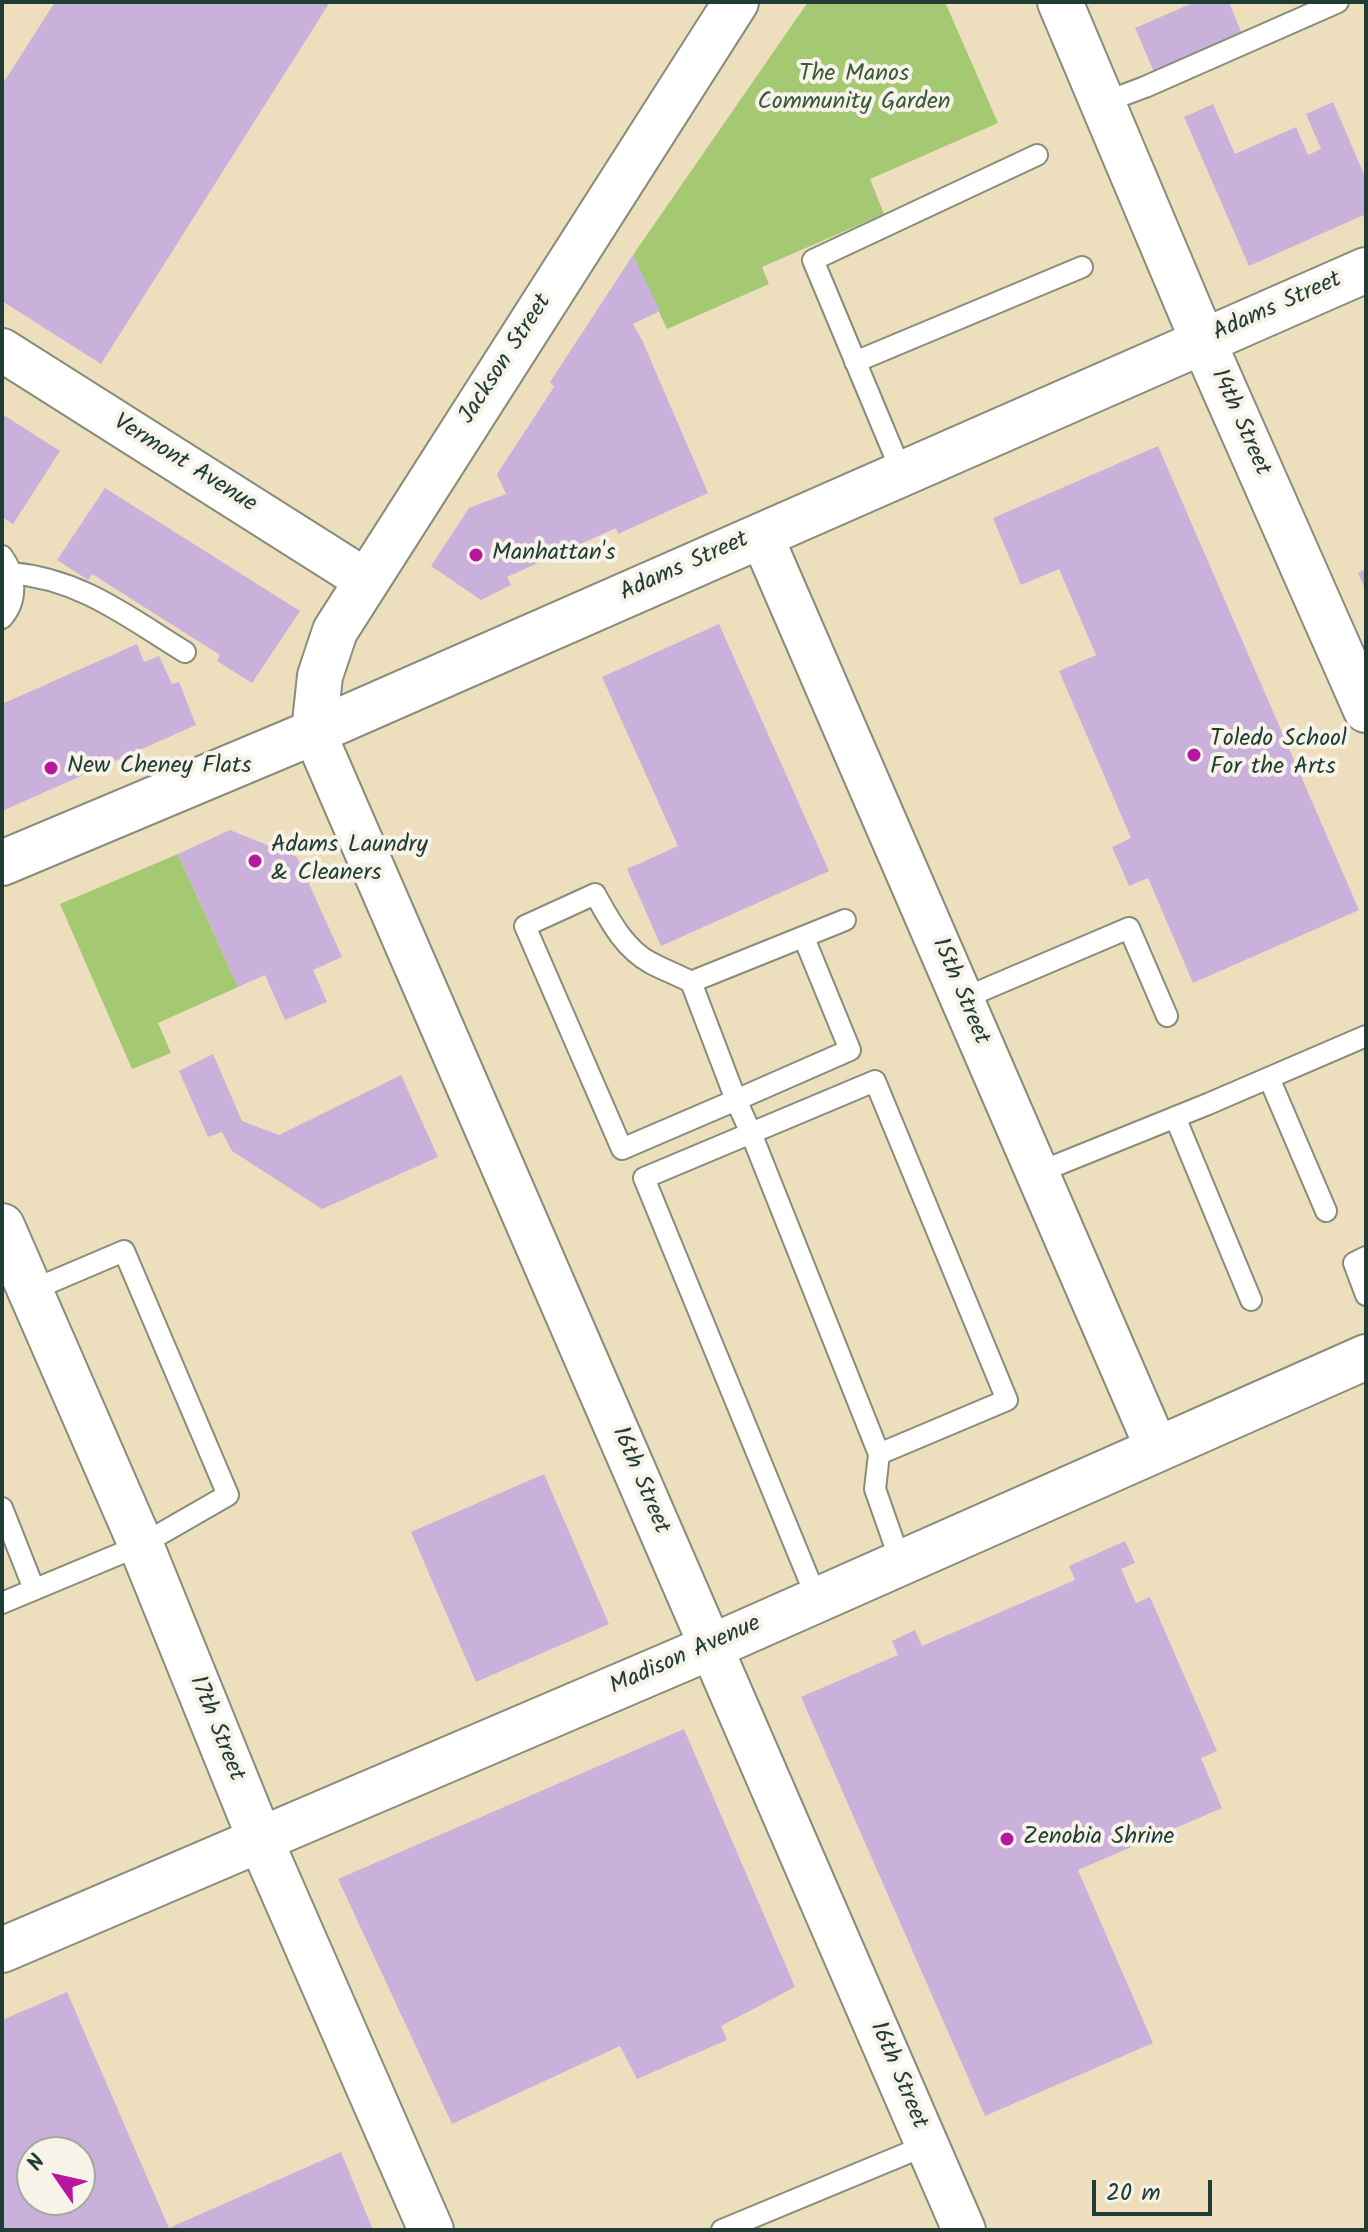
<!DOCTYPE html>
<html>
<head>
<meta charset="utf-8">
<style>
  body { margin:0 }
  #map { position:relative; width:1368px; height:2232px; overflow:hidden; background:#eddfbe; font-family:Kalam,sans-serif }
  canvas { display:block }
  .frame { position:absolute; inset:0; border:4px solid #1f3d34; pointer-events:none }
  .north { position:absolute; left:16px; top:2136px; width:80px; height:80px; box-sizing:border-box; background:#f7f3e8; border:2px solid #a1aaa0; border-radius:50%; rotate:304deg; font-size:22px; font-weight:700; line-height:32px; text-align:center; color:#1f3d34 }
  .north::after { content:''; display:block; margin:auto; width:28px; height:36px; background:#b5179e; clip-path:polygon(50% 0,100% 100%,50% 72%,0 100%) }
  .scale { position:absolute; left:1092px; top:2180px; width:120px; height:36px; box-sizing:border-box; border:4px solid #1f3d34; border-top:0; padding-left:10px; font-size:24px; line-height:28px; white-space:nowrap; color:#1f3d34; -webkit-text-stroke:6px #f7f3e8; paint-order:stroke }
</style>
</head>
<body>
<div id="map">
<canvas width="1368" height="2232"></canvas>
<div class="frame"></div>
<div class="north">N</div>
<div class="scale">20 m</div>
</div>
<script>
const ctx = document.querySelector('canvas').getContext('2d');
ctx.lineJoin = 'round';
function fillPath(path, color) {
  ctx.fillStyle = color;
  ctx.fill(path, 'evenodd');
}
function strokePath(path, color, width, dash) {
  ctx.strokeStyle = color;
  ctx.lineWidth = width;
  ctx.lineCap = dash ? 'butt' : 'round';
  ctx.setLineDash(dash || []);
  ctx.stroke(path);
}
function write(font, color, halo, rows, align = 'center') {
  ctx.font = font + ' Kalam,sans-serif';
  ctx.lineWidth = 8;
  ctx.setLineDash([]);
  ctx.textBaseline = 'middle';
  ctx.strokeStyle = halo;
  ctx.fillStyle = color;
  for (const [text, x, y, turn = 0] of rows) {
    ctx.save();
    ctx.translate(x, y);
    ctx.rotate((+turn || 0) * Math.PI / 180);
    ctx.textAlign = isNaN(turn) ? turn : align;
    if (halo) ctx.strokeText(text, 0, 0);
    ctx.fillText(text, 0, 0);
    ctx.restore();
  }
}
const green = new Path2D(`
  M808,2H945L998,123L870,179L884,214L762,267L769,284L667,329L633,255Z
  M178,854L238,987L158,1023L171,1053L132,1069L60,904Z`);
const building = new Path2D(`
  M55,2H330L101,364L2,301V85Z
  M1195,2H1229L1242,34L1154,72L1135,28Z
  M1333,102L1366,179V214L1249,266L1184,117L1213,104L1235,154L1296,127L1308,155L1321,149L1306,114Z
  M633,255L660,311L633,324L642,340L708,493L618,534L616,528L507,577L511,585L481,600L431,566L469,508L506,494L497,474L554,387L550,382Z
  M2,414L60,451L13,524L2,517Z
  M1158,446L1359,910L1193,983L1148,878L1129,886L1112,847L1131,838L1059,671L1096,655L1059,569L1021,585L993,518Z
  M105,488L300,611L252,683L217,661L220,655L92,574L88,580L57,560Z
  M1366,569V591L1358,573Z
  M719,624L829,871L661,946L627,869L678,846L602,677Z
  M137,644L144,662L159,656L172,684L179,682L196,725L2,811V704Z
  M230,830L297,857L342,957L313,970L327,1002L285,1020L265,975L238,987L178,854Z
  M213,1054L242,1121L279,1135L401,1075L438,1157L322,1209L232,1151L222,1132L208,1137L179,1071Z
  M544,1474L609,1624L476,1682L411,1532Z
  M1125,1541L1135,1563L1121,1569L1136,1603L1150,1597L1217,1751L1201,1758L1222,1808L1078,1870L1153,2043L985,2116L801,1697L898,1655L892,1641L915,1630L922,1646L1075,1580L1069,1566Z
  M684,1729L795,1987L721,2026L727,2040L637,2079L620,2046L452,2124L338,1879Z
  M67,1992L169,2228L341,2152L373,2230H2V2020ZM32,2152H80V2200H32Z`);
const service = new Path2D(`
  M1102,103L1145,87L1338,2
  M855,362L1082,267
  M902,473L813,260L1037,155
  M2,556C16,575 18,600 2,618
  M11,573C81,579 128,617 185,652
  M595,894C609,919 624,949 651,963C664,970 678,975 691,982L736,1100L622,1149L525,926Z
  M804,938L850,1050L736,1100L751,1133L879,1454L875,1489L901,1563
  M691,982L845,920
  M962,999L1129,928L1167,1016
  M1269,1078L1326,1211
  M1175,1117L1251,1300
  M1037,1173L1208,1104L1366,1036
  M1366,1257L1354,1263L1366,1295
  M2,1508L34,1589
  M817,1599L644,1178L875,1081L1007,1400L879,1454
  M2,1603L141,1545L228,1495L124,1251L30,1291
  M722,2230L927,2145`);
const minor = new Path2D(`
  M2,350L367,581
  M761,535L1157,1449
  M314,732L964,2230`);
const tertiary = new Path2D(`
  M1060,2L1203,341L1366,710
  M314,732L320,676L335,631L736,2
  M2,863L314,732L1366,270
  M2,1226L141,1545L260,1839L431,2230
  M2,1950L711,1647L1366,1357`);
const markers = [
  [476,555,8,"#b5179e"],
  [1194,755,8,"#b5179e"],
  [51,768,8,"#b5179e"],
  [255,861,8,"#b5179e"],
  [1007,1839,8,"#b5179e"]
];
const parkNames = [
  ["The Manos",854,76],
  ["Community Garden",854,104]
];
const streetNames = [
  ["Adams Street",1278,308,-24],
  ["Jackson Street",507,360,-57],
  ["14th Street",1239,423,66],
  ["Vermont Avenue",184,465,32],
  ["Adams Street",685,568,-24],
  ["15th Street",959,992,67],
  ["16th Street",639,1481,67],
  ["Madison Avenue",686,1657,-24],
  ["17th Street",215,1729,68],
  ["16th Street",897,2076,67]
];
const poiNames = [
  ["Manhattan's",492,555],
  ["Toledo School",1210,741],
  ["For the Arts",1210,769],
  ["New Cheney Flats",67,768],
  ["Adams Laundry",271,847],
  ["& Cleaners",271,875],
  ["Zenobia Shrine",1023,1839]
];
fillPath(green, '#a5c872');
fillPath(building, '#cab1db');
strokePath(service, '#868e79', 24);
strokePath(minor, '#868e79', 46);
strokePath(tertiary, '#868e79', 48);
strokePath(service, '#fff', 20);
strokePath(minor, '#fff', 42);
strokePath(tertiary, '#fff', 44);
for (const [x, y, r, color] of markers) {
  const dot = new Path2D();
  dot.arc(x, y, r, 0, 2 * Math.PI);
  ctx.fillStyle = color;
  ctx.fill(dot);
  strokePath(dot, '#f7f3e8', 3);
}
write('24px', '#3a5940', '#f7f3e8', parkNames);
write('24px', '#1f3d34', '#f7f3e8', streetNames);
write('24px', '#1f3d34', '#f7f3e8', poiNames, 'left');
</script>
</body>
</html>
